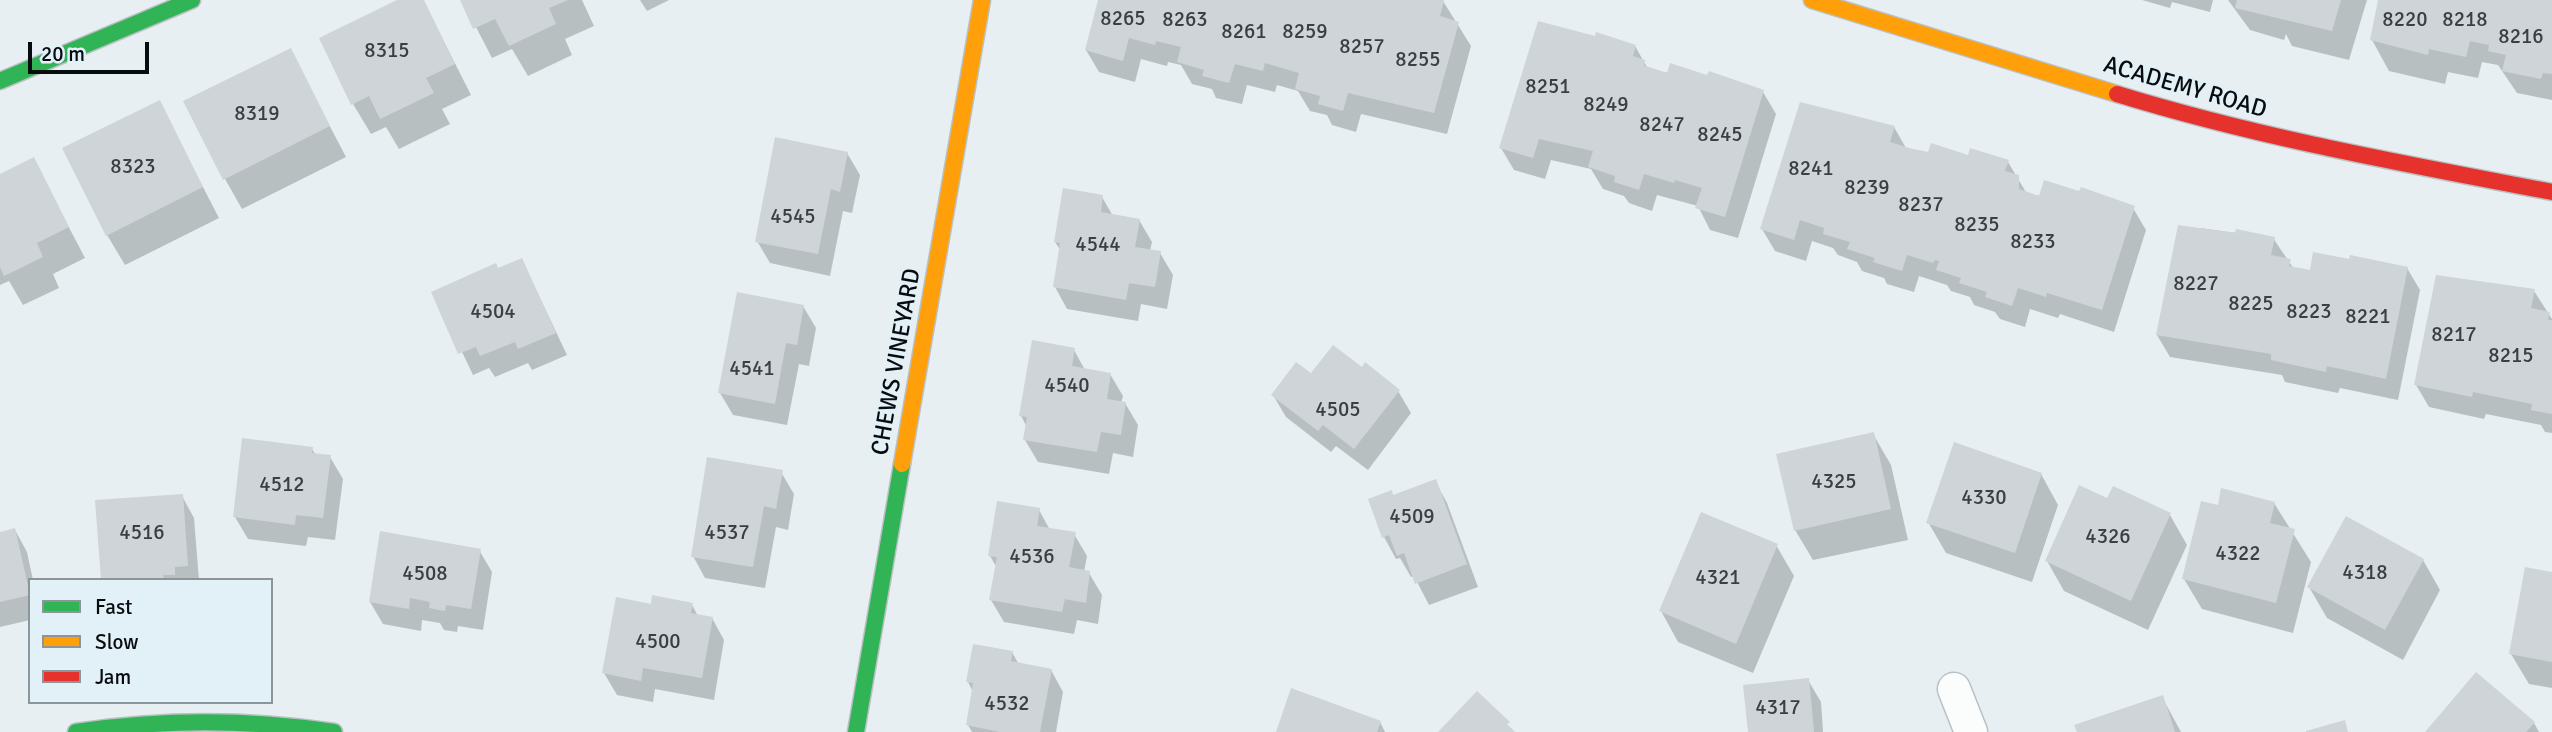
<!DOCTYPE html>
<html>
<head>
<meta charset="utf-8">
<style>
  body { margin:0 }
  #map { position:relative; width:2552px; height:732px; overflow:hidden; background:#e7eff2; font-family:Signika,sans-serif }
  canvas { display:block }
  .legend { position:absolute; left:28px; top:578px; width:245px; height:126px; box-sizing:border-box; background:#e2f0f7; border:2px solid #8b959a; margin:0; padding:9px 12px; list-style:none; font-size:21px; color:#080c0f }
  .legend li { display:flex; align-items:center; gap:14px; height:35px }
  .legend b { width:35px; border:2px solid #8b959a }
  .scale { position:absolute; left:28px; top:42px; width:121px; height:32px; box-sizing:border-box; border:4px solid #080c0f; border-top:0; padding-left:9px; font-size:21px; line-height:24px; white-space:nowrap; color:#080c0f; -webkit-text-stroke:5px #e2f0f7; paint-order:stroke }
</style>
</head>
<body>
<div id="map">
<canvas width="2552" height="732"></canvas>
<ul class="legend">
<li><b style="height:9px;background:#30b455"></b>Fast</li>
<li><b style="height:9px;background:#ff9f0a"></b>Slow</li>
<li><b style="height:9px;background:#e5322d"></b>Jam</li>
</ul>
<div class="scale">20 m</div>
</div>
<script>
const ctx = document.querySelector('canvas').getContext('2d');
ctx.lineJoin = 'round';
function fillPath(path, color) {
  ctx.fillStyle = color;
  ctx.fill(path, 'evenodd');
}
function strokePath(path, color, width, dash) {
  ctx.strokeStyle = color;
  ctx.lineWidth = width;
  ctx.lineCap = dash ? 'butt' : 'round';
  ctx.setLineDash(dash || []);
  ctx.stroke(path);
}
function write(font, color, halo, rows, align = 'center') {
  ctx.font = font + ' Signika,sans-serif';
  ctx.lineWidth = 5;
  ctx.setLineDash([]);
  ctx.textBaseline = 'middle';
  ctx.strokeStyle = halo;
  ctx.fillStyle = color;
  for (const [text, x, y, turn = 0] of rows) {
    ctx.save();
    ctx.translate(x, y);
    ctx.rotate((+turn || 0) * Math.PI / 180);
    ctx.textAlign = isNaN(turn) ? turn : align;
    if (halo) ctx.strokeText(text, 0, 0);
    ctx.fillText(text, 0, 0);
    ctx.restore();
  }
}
const shadow = new Path2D(`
  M401,0H423L471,95L442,109L450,124L399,149L386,127L371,134L353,104Z
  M462,0H582L594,26L565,39L572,55L528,76L512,49L492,58Z
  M640,0H669L647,11Z
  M1100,0H1437L1443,1L1471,46L1447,134L1361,114L1356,132L1332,125L1327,115L1310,111L1298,91L1277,85L1275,92L1247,85L1242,104L1216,98L1212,89L1192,84L1181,65L1168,62L1167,66L1141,59L1135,82L1099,72L1086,50Z
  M2142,0H2213L2210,12L2172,2L2170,8Z
  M2228,0H2367L2349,60L2292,46L2286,34L2284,40L2250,30Z
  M2380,0H2552V100L2517,93L2498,65L2482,62L2478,78L2448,72L2445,84L2389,71L2372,40Z
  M1635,46L1648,69L1763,92L1776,114L1738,238L1710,230L1698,206L1657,195L1652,211L1629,203L1624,196L1603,189L1591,169L1551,160L1545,179L1514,170L1501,148Z
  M290,50L346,157L242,209L225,179Z
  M159,102L219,218L125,265L107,235Z
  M1894,127L1906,148L1929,154L2008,162L2027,194L2133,208L2146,230L2114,332L2060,314L2058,318L2030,309L2025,327L2000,319L1995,312L1974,305L1970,297L1951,291L1947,285L1919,276L1914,292L1887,284L1884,278L1862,271L1857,262L1838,255L1833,248L1812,241L1806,261L1775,251L1762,229Z
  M847,153L860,175L852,213L843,211L830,276L770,263L757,241Z
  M33,159L85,258L53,274L59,288L23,305L9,281L0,285V176Z
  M1102,197L1113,216L1139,220L1152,242L1150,251L1160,253L1173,275L1167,309L1141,304L1138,321L1067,309L1055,287L1061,251L1055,242Z
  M2200,228L2273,238L2294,269L2311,272L2407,268L2420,290L2398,400L2340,388L2338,393L2285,382L2282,375L2170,357L2157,335Z
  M522,260L567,355L532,370L528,363L495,377L489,368L473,375L434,293Z
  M2534,291L2552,319V433L2545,432L2541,425L2486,414L2484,419L2429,407L2416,385Z
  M803,306L816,328L809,366L799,364L787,425L733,415L720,393Z
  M1074,350L1085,370L1110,374L1123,396L1121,403H1125L1138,425L1133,457L1113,453L1109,474L1038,462L1025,440L1027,427L1021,416Z
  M1362,370L1398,391L1411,413L1368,470L1336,446L1331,452L1286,417L1273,395L1311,376Z
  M1873,434L1891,465L1908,540L1813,560L1795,530Z
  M312,449L316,455L330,457L343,479L335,540L308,537L306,546L248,539L235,517Z
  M781,472L794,494L788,530L776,527L765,588L705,578L693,556Z
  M2041,474L2058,505L2032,582L1946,553L1928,522Z
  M1435,481L1447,503L1478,587L1429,605L1414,576L1411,577L1400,558L1396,559L1384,537L1393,496Z
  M182,496L194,518L199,580H103Z
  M2108,501L2170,515L2187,545L2148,630L2064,591L2047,561Z
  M2274,503L2311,562L2293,633L2202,609L2184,579L2219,507Z
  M1039,510L1050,530L1074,534L1087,556L1084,572L1089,573L1102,595L1098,624L1077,620L1074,634L1004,622L991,600L997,568L990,556Z
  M15,530L27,552L33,580H30V620L0,627V533Z
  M1776,545L1794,576L1753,673L1678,642L1661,611Z
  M479,550L492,572L483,630L458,626L457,632L444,630L440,623L422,620L421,631L383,624L370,602Z
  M2423,560L2440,590L2403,660L2327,618L2309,587Z
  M2552,574V688L2529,684L2511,654Z
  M692,605L698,616L712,618L724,640L714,700L655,689L653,702L617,695L604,673L652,606Z
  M1012,652L1019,665L1051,670L1063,692L1056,732H972L968,725L973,692L968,682Z
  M1808,680L1821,702L1823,732H1749Z
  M2162,697L2181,732H2078Z
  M1380,722L1385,732H1278Z
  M2534,723L2539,732H2427Z`);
const building = new Path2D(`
  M397,0H424L455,64L426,78L434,93L380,119L369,96L351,105L319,38Z
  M460,0H568L549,8L556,24L509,46L495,19L473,29Z
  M1098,0H1444L1440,16L1459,22L1434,113L1348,93L1343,111L1318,104L1320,96L1295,89L1299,73L1265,63L1263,71L1235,64L1229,83L1202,76L1204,70L1177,62L1181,47L1156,41L1155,45L1129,38L1123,61L1085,50Z
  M2237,0H2341L2332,31L2235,8Z
  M2378,0H2552V74L2543,73L2541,79L2502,71L2506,55L2488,51L2489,45L2470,41L2466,57L2429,49L2428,55L2370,40Z
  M1538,21L1595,36L1596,32L1636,45L1633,56L1645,60L1644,66L1649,67L1667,73L1670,63L1707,75L1709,71L1764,90L1725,217L1695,208L1702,188L1675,180L1674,183L1644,174L1639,190L1614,182L1615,176L1588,167L1593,151L1539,139L1533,158L1499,148Z
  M291,48L330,126L223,180L183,101Z
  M160,100L203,187L106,236L62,148Z
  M1800,102L1895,126L1890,142L1909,148L1928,152L1931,143L1968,155L1970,148L2009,160L2005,171L2019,175V189L2039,196L2044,180L2079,191L2081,187L2135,206L2102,310L2047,293L2046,297L2018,288L2012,306L1985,297L1987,292L1959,283L1961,278L1936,270L1939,261L1935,260L1933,263L1907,255L1902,271L1873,262L1875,258L1847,249L1850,242L1823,234L1824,228L1800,220L1794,240L1760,229Z
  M775,137L848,152L840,192L831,189L818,254L755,242Z
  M34,157L69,227L37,243L43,257L4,276L0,267V174Z
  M1063,188L1103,195L1101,212L1140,219L1135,247L1161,251L1155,287L1129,283L1126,300L1053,287L1060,243L1054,242Z
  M2178,225L2235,233L2236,229L2275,237L2271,255L2291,259L2289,266L2310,270L2313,252L2349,259L2350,255L2408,267L2386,379L2327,366L2326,372L2271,360V354L2156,335Z
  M522,258L556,333L518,349L515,342L480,356L476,347L458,354L431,292L496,263L498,268Z
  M2436,275L2535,289L2531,308L2550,312L2548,320H2552V414L2531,410L2532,404L2473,392L2472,397L2414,385Z
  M737,292L804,305L797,345L786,343L775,404L718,393Z
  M1032,340L1075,348L1072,366L1111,373L1107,399L1126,402L1121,435L1101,432L1097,452L1023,440L1027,417L1019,416Z
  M1333,345L1362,367L1365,362L1400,390L1354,449L1323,425L1318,431L1271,395L1296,362L1311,373Z
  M1874,432L1891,509L1794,531L1776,454Z
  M242,438L313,447L312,453L331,455L323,518L296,515L295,525L233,517Z
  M1954,442L2042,473L2015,553L1926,523Z
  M707,457L783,470L776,509L764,506L753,567L691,557Z
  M1436,479L1467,564L1415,584L1404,553L1397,556L1389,535L1382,538L1368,499L1392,490L1393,495Z
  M2079,485L2107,498L2113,486L2171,513L2131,601L2045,561Z
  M2221,488L2275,502L2270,523L2295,529L2276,603L2182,579L2201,501L2218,505Z
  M183,494L188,566L175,567V575H163L164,579L101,580L95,500Z
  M997,501L1040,508L1037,526L1076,532L1069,567L1090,571L1086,603L1065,599L1062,612L989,600L997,557L988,556Z
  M1701,512L1778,544L1736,644L1659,611Z
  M2346,516L2424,559L2385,630L2307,587Z
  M15,528L30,595L0,602V532Z
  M380,531L481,549L471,609L446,605L445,611L429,608L430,602L410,598L409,609L369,602Z
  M2525,567L2552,572V662L2509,654Z
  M652,595L693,603L691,613L713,617L702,678L643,668L641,681L602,673L616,597L651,604Z
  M973,644L1013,651L1011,661L1052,669L1040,732H1000L966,725L973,683L966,682Z
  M2476,672L2535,722L2526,732H2425Z
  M1809,678L1814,732H1748L1743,685Z
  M1291,688L1381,721L1377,732H1276Z
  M1477,691L1510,722L1507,724L1515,732H1438Z
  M2163,695L2175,732H2077L2074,725Z
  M2345,720L2348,732H2306V731Z`);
const street = new Path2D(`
  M1954,689L1971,732`);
const fast = new Path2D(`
  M0,81L192,0
  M76,732C163,719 247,719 334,732
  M856,732L902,464`);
const slow = new Path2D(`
  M1812,0L2117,94
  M902,464L982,0`);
const jam = new Path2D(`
  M2117,94C2260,138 2406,164 2552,192`);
const numberNames = [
  ["8265",1123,19],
  ["8263",1185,20],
  ["8220",2405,20],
  ["8218",2465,20],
  ["8261",1244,32],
  ["8259",1305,32],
  ["8216",2521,37],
  ["8257",1362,47],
  ["8315",387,51],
  ["8255",1418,60],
  ["8251",1548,87],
  ["8249",1606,105],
  ["8319",257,114],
  ["8247",1662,125],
  ["8245",1720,135],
  ["8323",133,167],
  ["8241",1811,169],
  ["8239",1867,188],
  ["8237",1921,205],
  ["4545",793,217],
  ["8235",1977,225],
  ["8233",2033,242],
  ["4544",1098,245],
  ["8227",2196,284],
  ["8225",2251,304],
  ["4504",493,312],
  ["8223",2309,312],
  ["8221",2368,317],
  ["8217",2454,335],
  ["8215",2511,356],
  ["4541",752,369],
  ["4540",1067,386],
  ["4505",1338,410],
  ["4325",1834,482],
  ["4512",282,485],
  ["4330",1984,498],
  ["4509",1412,517],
  ["4516",142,533],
  ["4537",727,533],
  ["4326",2108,537],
  ["4322",2238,554],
  ["4536",1032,557],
  ["4318",2365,573],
  ["4508",425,574],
  ["4321",1718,578],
  ["4500",658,642],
  ["4532",1007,704],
  ["4317",1778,708]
];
const streetNames = [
  ["ACADEMY ROAD",2185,88,16],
  ["CHEWS VINEYARD",897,362,-80]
];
fillPath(shadow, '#0003');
fillPath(building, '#ced4d7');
strokePath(street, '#bac0c3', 35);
strokePath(fast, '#bac0c3', 19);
strokePath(slow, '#bac0c3', 19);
strokePath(jam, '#bac0c3', 19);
strokePath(street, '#fbfdfd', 32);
strokePath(fast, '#30b455', 16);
strokePath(slow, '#ff9f0a', 16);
strokePath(jam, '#e5322d', 16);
write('21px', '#3a3f42', null, numberNames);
write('24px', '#080c0f', '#e2f0f7', streetNames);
</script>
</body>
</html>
